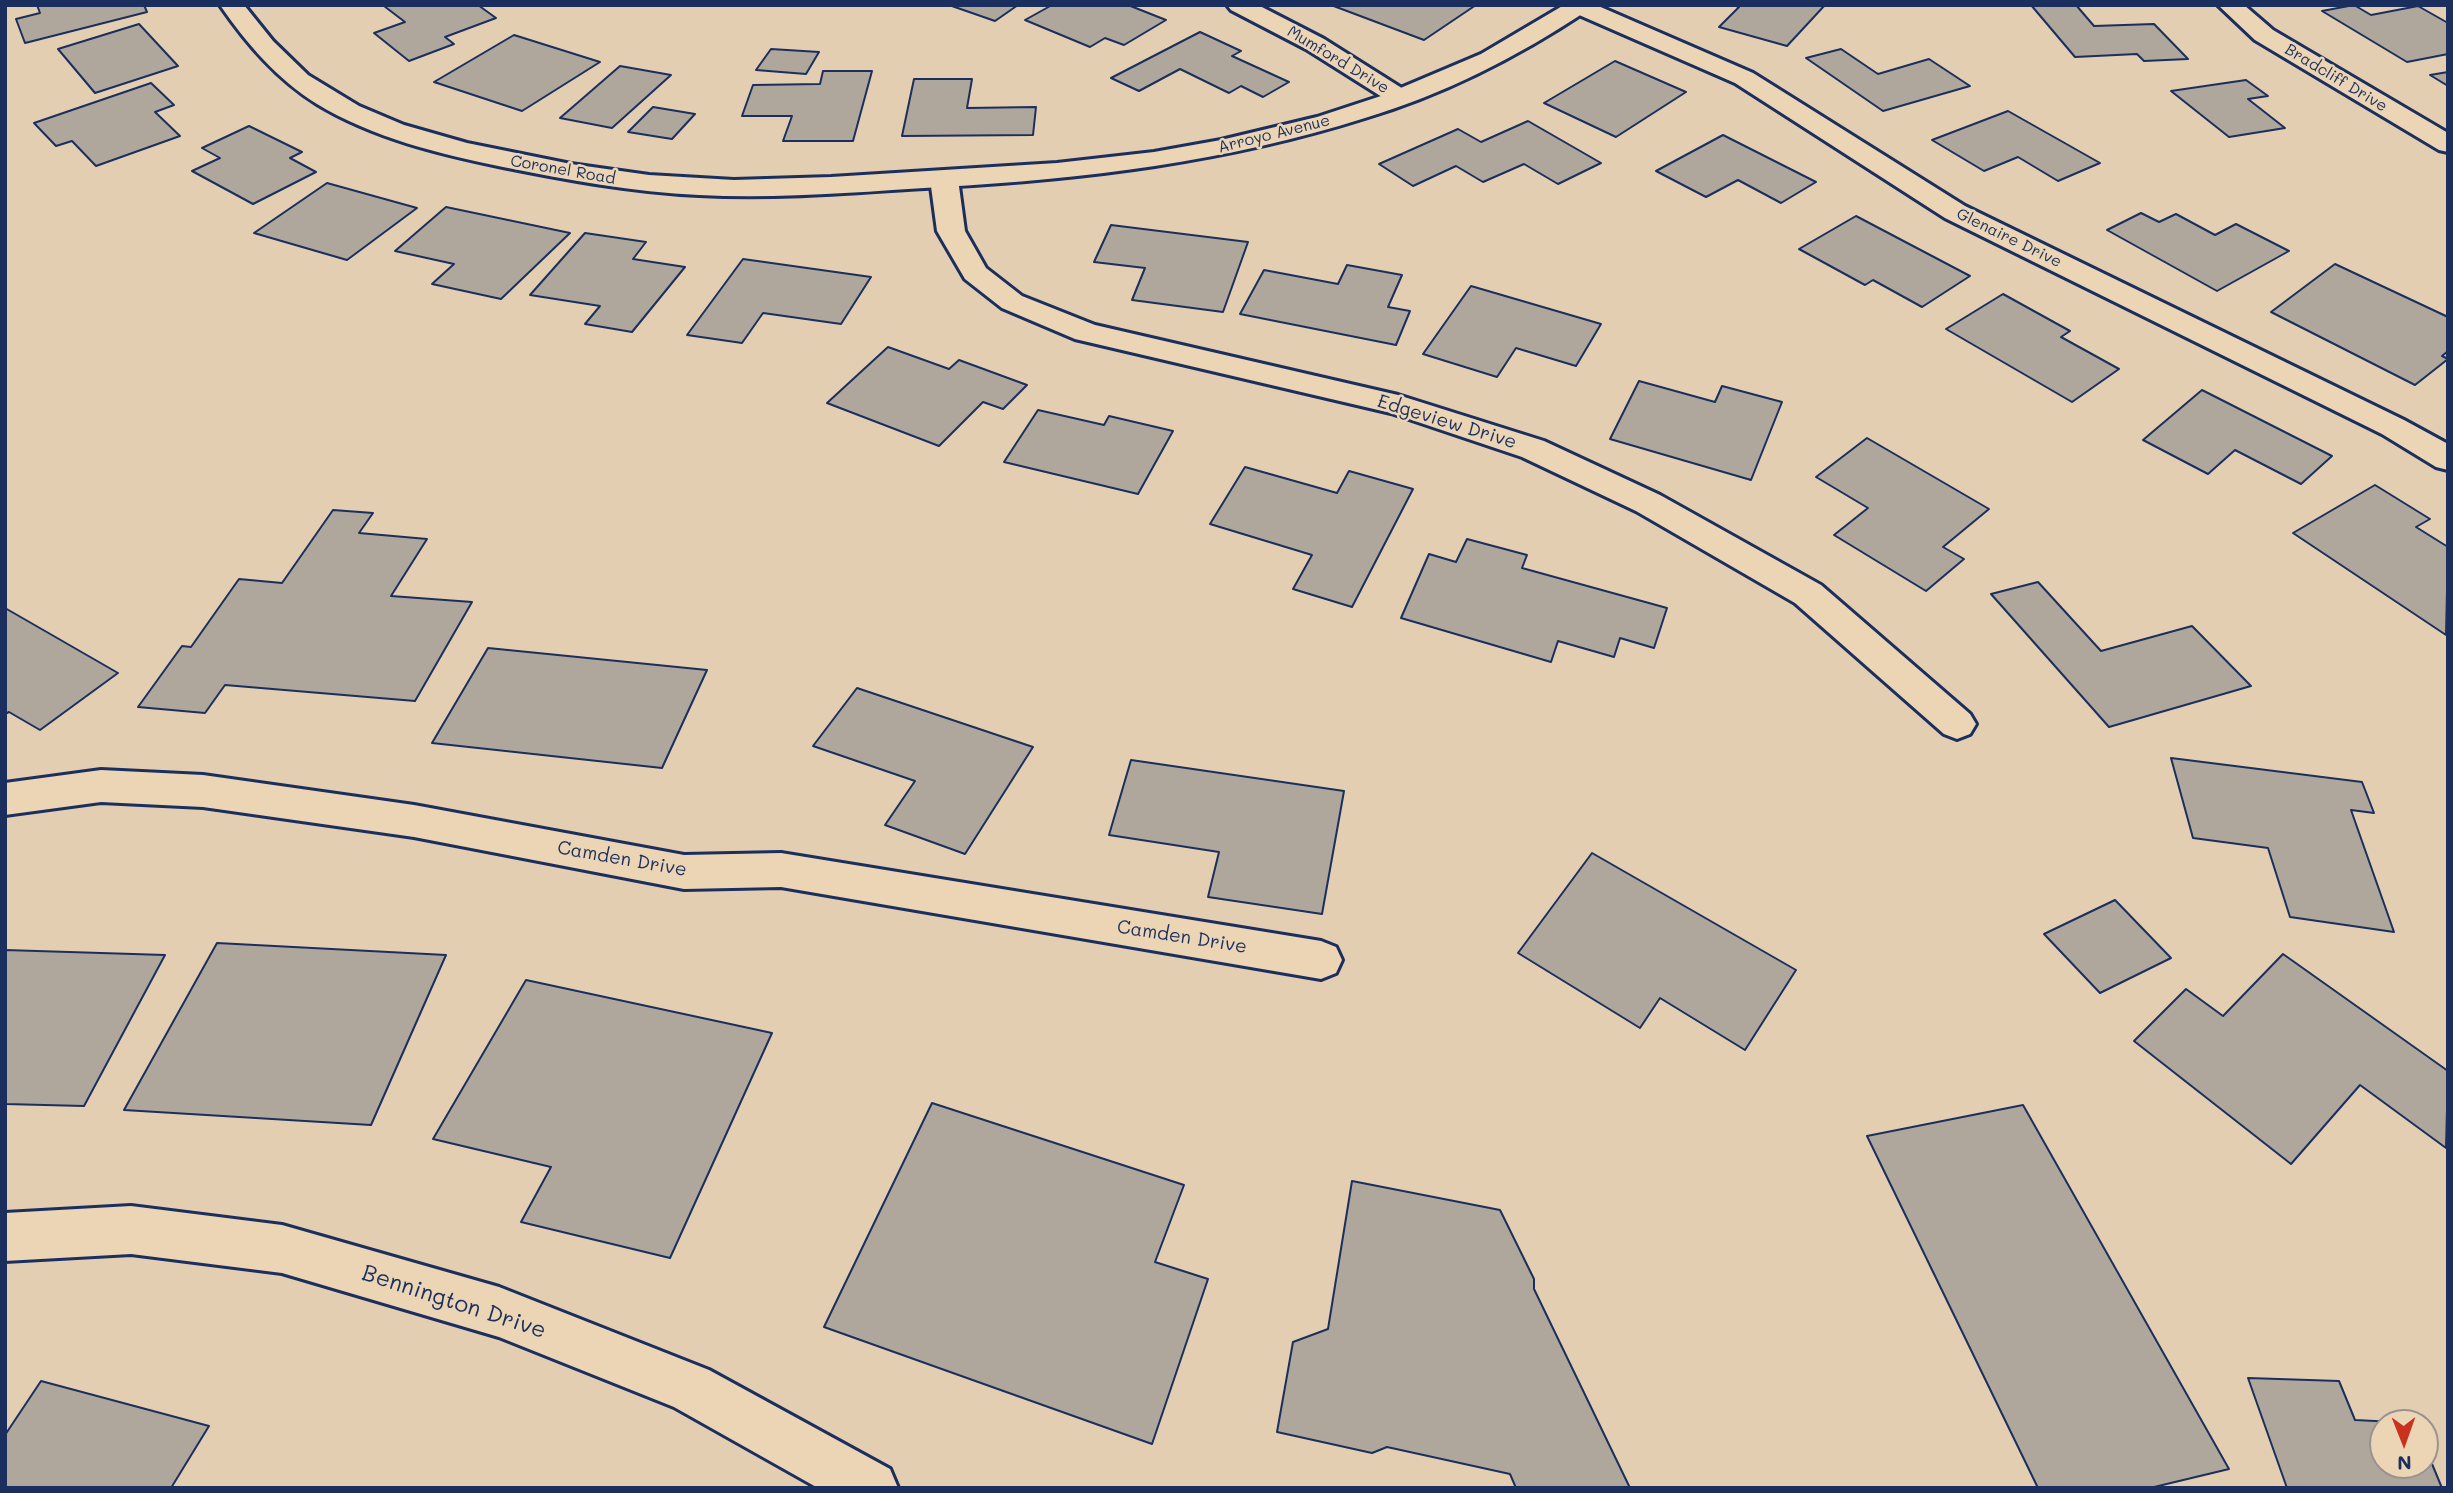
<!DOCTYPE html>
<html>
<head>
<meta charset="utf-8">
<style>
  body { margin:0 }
  #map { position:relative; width:2453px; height:1493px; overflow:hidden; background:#e3ceb1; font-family:Mali,sans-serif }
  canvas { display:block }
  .frame { position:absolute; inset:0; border:7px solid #1b2f5e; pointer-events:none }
  .north { position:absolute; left:2369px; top:1409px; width:70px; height:70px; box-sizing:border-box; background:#ebd5b4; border:2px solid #989392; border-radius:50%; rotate:179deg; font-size:19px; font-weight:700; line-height:28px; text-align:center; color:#1b2f5e }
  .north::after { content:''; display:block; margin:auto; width:24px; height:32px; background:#c8321e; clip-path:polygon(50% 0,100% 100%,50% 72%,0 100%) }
</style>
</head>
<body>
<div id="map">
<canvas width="2453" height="1493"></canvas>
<div class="frame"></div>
<div class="north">N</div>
</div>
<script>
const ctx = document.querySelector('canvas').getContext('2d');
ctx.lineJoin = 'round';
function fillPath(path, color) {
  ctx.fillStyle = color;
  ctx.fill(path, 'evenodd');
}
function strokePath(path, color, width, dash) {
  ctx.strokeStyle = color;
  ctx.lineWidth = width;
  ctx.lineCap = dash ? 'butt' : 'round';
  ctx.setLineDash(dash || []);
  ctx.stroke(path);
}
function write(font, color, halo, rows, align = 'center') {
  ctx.font = font + ' Mali,sans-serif';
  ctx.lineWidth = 5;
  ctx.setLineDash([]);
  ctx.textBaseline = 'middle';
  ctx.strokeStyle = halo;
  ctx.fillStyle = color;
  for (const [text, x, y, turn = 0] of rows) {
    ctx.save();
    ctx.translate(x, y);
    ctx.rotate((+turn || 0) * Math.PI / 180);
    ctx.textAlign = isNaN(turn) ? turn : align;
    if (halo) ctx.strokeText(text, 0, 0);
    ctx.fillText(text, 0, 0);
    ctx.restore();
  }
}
const building = new Path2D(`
  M37,5H144L147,12L25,43L16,19L40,13Z
  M478,5L496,18L445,37L454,44L409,61L374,33L405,22L384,6L387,5Z
  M949,5H1018L995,21Z
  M1052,5H1128L1166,20L1124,45L1105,38L1090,47L1025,20Z
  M1331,5L1405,6L1476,5L1424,40Z
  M1734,5H1825L1787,46L1719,27L1739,7Z
  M2031,5H2076L2094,26L2154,24L2188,59L2144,61L2137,54L2075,57Z
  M2354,5L2371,15L2418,6L2448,23V54L2407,62L2322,11Z
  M139,24L178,66L95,93L58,49Z
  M1200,32L1241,51L1232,56L1289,82L1263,97L1241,86L1229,93L1180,69L1139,91L1111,78Z
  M514,35L600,62L522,111L434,82Z
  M771,49L819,52L806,74L756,70Z
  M1841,49L1878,74L1929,59L1970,86L1883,111L1806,58Z
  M1615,61L1686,92L1616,137L1544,103Z
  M620,66L671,75L612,128L560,118Z
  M823,71H872L853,141H783L792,116H742L753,85L820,84Z
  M2448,72V86L2430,75Z
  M914,79H972L967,108L1036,107L1033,135L902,136Z
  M2246,80L2268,96L2248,99L2285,128L2229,137L2171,91Z
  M151,83L174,105L155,112L180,136L96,166L72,141L56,146L34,123Z
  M653,107L695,114L672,139L628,132Z
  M2008,111L2100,163L2058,181L2018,157L1984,171L1932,140Z
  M1528,121L1601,163L1558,184L1524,164L1483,182L1456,166L1413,186L1379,164L1458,129L1481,142Z
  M249,126L302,152L290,158L316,172L253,204L192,171L220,158L202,148Z
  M1723,135L1816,182L1781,203L1738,180L1706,197L1656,171Z
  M327,183L417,208L347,260L254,233Z
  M446,207L570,233L501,299L432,284L454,264L395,251Z
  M2141,213L2159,222L2176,214L2215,235L2236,224L2289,251L2217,291L2107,230Z
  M1856,216L1970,276L1922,307L1873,280L1865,285L1799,249Z
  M1111,225L1248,242L1223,312L1132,300L1145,268L1094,262Z
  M585,233L646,242L633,259L685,267L632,332L585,324L600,306L530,295Z
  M743,259L871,277L841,324L763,313L742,343L687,335Z
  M2335,264L2448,317V351L2442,356L2448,359L2415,385L2271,312Z
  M1347,265L1402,275L1388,307L1410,311L1396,345L1240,314L1264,270L1338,284Z
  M1471,286L1601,324L1576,366L1516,348L1497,377L1423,354Z
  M2003,294L2070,331L2061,337L2119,369L2072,402L1946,329Z
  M888,347L949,369L959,360L1027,385L1003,409L983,402L939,446L827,403Z
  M1639,381L1715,402L1722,386L1782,402L1751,480L1610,439Z
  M2202,390L2332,456L2301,484L2235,450L2208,474L2143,440Z
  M1038,410L1104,425L1109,416L1173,431L1138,494L1004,462Z
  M1867,438L1989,509L1943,547L1964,559L1926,591L1834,535L1868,508L1816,477Z
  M1245,467L1337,493L1349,471L1413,489L1352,607L1293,589L1312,555L1210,524Z
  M2375,485L2430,519L2416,527L2448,547L2446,635L2293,533Z
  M333,510L373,513L359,533L427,539L391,596L472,602L415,701L225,685L205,713L138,707L182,646L191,647L239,579L282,583Z
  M1467,539L1527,555L1522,568L1667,608L1654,648L1620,638L1614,657L1558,641L1551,662L1401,618L1429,554L1456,562Z
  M2038,582L2101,651L2192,626L2251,686L2109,727L1991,594Z
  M5,608L118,673L40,730L9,712L5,714Z
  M488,648L707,670L662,768L432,743Z
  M857,688L1033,747L965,854L885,825L915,781L813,746Z
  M2171,758L2362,782L2374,813L2351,810L2394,932L2290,917L2268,848L2193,838Z
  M1131,760L1344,791L1322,914L1208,897L1219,852L1109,835Z
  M1592,853L1796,970L1745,1050L1660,998L1640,1028L1518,953Z
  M2115,900L2171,958L2100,993L2044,934Z
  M217,943L446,955L371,1125L124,1110Z
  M5,950L165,955L84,1106L5,1104Z
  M2283,954L2448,1071L2446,1148L2360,1085L2291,1164L2134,1041L2186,989L2223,1016Z
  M526,980L772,1033L670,1258L521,1222L551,1167L433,1139Z
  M932,1103L1184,1185L1155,1262L1208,1279L1152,1444L824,1327Z
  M2023,1105L2229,1469L2150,1488H2038L1867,1136Z
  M1352,1181L1500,1210L1534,1279V1289L1630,1488H1516L1510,1474L1387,1447L1372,1453L1277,1432L1293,1342L1328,1329Z
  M2248,1378L2339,1381L2355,1420L2415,1423H2383V1465H2425V1447L2442,1488H2287Z
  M41,1381L209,1426L171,1488H5V1435Z`);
const minor = new Path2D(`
  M1227,5H1258L1324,39L1408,92L1412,97L1408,102L1399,105L1390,102L1306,49L1231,10Z
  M1596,5L1753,73L1965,206L2404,420L2448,444V470L2436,467L2382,434L1945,218L1735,83L1570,11L1566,6Z
  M2218,5H2244L2273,30L2448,133V152L2439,150L2255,40Z
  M944,171L954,173L958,179L965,231L986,268L1022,296L1095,325L1398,395L1544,441L1660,495L1821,585L1970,714L1976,724L1970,734L1957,739L1944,734L1795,603L1636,511L1522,457L1391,413L1075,339L1002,308L965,279L937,231L930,179L934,173Z
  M101,770L203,775L414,805L684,855L781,853L1321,941L1336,947L1342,960L1336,973L1321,979L781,887L684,889L414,837L203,807L101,802L5,815V783Z
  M131,1206L282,1225L499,1287L709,1370L890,1469L898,1488H818L674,1407L499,1337L282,1273L131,1254L5,1261V1213Z`);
const tertiary = new Path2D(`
  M220,5H244L273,41L308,75L359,106L404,125L467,143L571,164L649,175L734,180L831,177L1057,163L1154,152L1221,140L1317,117L1384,95L1481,54L1564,5H1592L1588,10C1519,56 1445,94 1365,118C1226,162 1085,179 940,187C860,192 779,199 699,195C633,192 568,180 503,167C440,154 373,138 317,104C277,79 247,44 220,5Z`);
const farStreetnames = [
  ["Mumford Drive",1338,60,31],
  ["Bradcliff Drive",2336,78,31],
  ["Arroyo Avenue",1274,134,-14],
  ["Coronel Road",563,170,10],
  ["Glenaire Drive",2009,238,26]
];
const streetNames = [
  ["Edgeview Drive",1447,422,17],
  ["Camden Drive",622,859,10],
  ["Camden Drive",1182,937,9]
];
const nearStreetnames = [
  ["Bennington Drive",454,1302,18]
];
fillPath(building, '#b0a79c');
strokePath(building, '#1b2f5e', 2);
strokePath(minor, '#1b2f5e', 6);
strokePath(tertiary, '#1b2f5e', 6);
fillPath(minor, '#ebd5b4');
fillPath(tertiary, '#ebd5b4');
write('16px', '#1b2f5e', '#ebd5b4', farStreetnames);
write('19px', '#1b2f5e', '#ebd5b4', streetNames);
write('23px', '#1b2f5e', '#ebd5b4', nearStreetnames);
</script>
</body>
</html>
